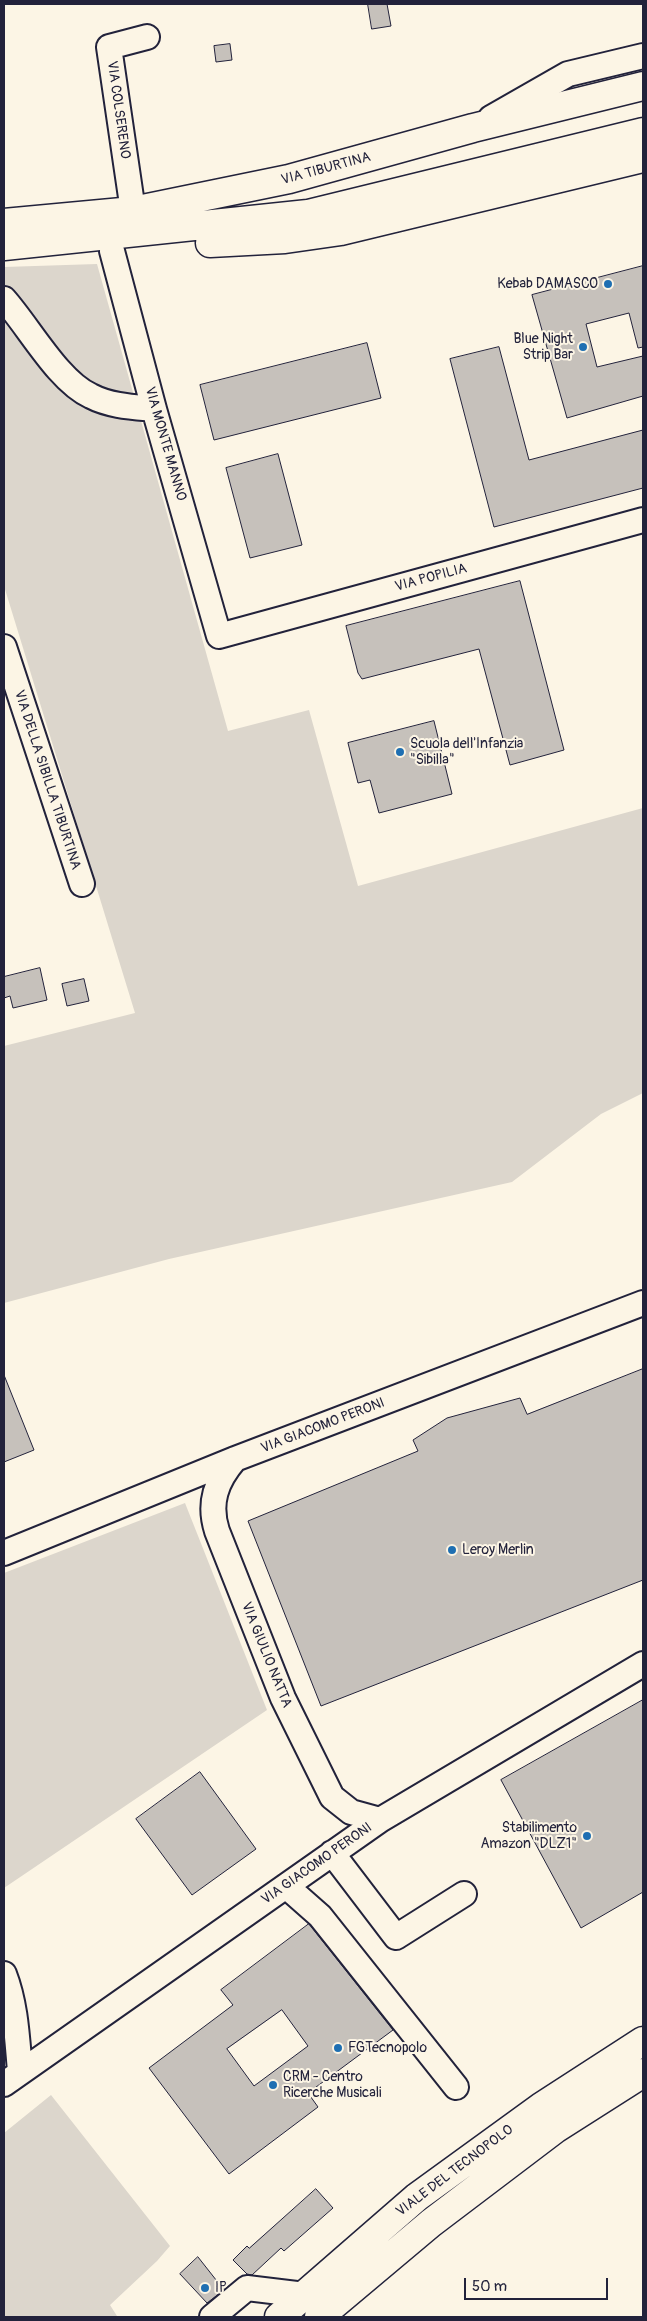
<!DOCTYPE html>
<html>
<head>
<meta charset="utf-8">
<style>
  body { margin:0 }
  #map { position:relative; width:647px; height:2321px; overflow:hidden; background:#fcf5e5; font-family:Pangolin,sans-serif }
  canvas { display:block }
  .frame { position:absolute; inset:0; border:5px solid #22223b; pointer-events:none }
  .scale { position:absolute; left:464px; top:2278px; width:144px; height:22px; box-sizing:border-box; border:2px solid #22223b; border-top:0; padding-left:6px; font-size:15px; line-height:18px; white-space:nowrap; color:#22223b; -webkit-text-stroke:4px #fcf5e5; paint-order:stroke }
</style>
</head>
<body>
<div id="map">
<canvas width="647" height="2321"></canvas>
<div class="frame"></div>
<div class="scale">50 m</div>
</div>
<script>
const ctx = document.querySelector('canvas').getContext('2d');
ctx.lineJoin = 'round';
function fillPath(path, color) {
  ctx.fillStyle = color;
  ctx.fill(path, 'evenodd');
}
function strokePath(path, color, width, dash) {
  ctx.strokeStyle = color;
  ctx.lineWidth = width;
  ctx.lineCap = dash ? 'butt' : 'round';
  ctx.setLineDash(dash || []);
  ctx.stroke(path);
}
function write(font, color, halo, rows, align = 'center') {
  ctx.font = font + ' Pangolin,sans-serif';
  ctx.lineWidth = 4;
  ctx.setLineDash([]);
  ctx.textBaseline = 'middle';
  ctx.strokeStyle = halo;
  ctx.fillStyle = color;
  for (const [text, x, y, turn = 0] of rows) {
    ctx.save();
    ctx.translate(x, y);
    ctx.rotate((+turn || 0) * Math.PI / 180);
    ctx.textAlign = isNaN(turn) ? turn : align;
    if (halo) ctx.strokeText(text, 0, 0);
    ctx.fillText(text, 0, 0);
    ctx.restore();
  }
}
const green = new Path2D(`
  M97,264L228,731L309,710L358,886L643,808V1093L601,1114L512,1182L169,1259L4,1303V1046L135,1013L4,586V267Z
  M185,1503L267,1710L4,1888V1573Z
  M51,2095L170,2246L157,2261L110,2305L117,2316L115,2317L4,2316V2133Z`);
const building = new Path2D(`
  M368,4H387L391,26L372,29Z
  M230,44L232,60L216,62L214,46Z
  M643,266V347L638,348L629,313L586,324L597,367L643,356V396L567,418L532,295Z
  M367,343L381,398L214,440L200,385Z
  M499,347L529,460L643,430V488L494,527L450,359Z
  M278,454L302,545L250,558L226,468Z
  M520,581L564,750L510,765L479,649L362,679L358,673L346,626Z
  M434,721L452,794L379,813L370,780L358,783L348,743Z
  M40,968L47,1000L13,1008L10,996L4,998V977Z
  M84,979L89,1001L67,1006L62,984Z
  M643,1369V1580L321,1706L248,1521L418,1451L413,1440L447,1418L520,1398L527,1414Z
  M4,1375L34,1450L4,1462Z
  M643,1700V1892L581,1928L501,1780Z
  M200,1772L256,1849L192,1895L136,1819Z
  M309,1924L393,2030L308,2093L318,2107L229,2174L149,2068L233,2005L221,1990ZM282,2010L308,2046L254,2086L227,2049Z
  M316,2189L333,2208L284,2251L281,2248L252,2275L247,2274L233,2260L247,2246L249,2248Z
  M198,2257L224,2290L207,2303L180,2274Z`);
const minor = new Path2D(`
  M491,118L568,74L643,56
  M133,211L109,47L147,37
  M112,251L154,409L219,636L643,520
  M4,299C29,327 58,381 91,396C110,406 133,407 154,409
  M4,647L82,884
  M235,1459C216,1481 208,1503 217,1531L283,1698L332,1797L351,1812L380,1820
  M4,1553L235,1459L643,1303
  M332,1853L396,1937L464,1894
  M286,1886L320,1916L456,2087
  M4,1974C16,2005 17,2038 20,2071
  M4,2084L380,1820L643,1664
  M212,2317L247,2288L305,2295`);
const major = new Path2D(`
  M4,223L133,211L289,179L473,128L643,86
  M210,243L285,239L341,231L643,158
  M4,246L308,214L643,132
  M279,2317L417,2197L541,2107L643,2041
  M319,2317L431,2223L555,2129L643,2073`);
const markers = [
  [608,284,5,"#1f6fb2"],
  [583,347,5,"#1f6fb2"],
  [400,752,5,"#1f6fb2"],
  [452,1550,5,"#1f6fb2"],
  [587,1836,5,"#1f6fb2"],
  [338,2048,5,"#1f6fb2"],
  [273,2085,5,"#1f6fb2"],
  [205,2288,5,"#1f6fb2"]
];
const streetNames = [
  ["VIA COLSERENO",118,110,82],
  ["VIA TIBURTINA",326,169,-15],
  ["VIA MONTE MANNO",165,444,74],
  ["VIA POPILIA",431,578,-15],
  ["VIA DELLA SIBILLA TIBURTINA",47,780,72],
  ["VIA GIACOMO PERONI",323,1426,-21],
  ["VIA GIULIO NATTA",266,1655,68],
  ["VIA GIACOMO PERONI",317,1864,-35],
  ["VIALE DEL TECNOPOLO",455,2171,-37]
];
const poiNames = [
  ["Kebab DAMASCO",598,284,"right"],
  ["Blue Night",573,339,"right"],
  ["Strip Bar",573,355,"right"],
  ["Scuola dell'Infanzia",410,744],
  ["\"Sibilla\"",410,760],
  ["Leroy Merlin",462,1550],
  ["Stabilimento",577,1828,"right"],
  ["Amazon \"DLZ1\"",577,1844,"right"],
  ["FGTecnopolo",348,2048],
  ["CRM - Centro",283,2077],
  ["Ricerche Musicali",283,2093],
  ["IP",215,2288]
];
fillPath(green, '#dcd6cc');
fillPath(building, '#c6c1bb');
strokePath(building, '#22223b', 1);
strokePath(minor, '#22223b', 28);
strokePath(major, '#22223b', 31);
strokePath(minor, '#fcf5e5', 24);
strokePath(major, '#fcf5e5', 28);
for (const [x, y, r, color] of markers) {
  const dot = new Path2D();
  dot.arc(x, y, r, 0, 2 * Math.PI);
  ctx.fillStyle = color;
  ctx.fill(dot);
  strokePath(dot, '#fcf5e5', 2);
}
write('14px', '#22223b', '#fcf5e5', streetNames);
write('14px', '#22223b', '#fcf5e5', poiNames, 'left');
</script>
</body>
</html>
